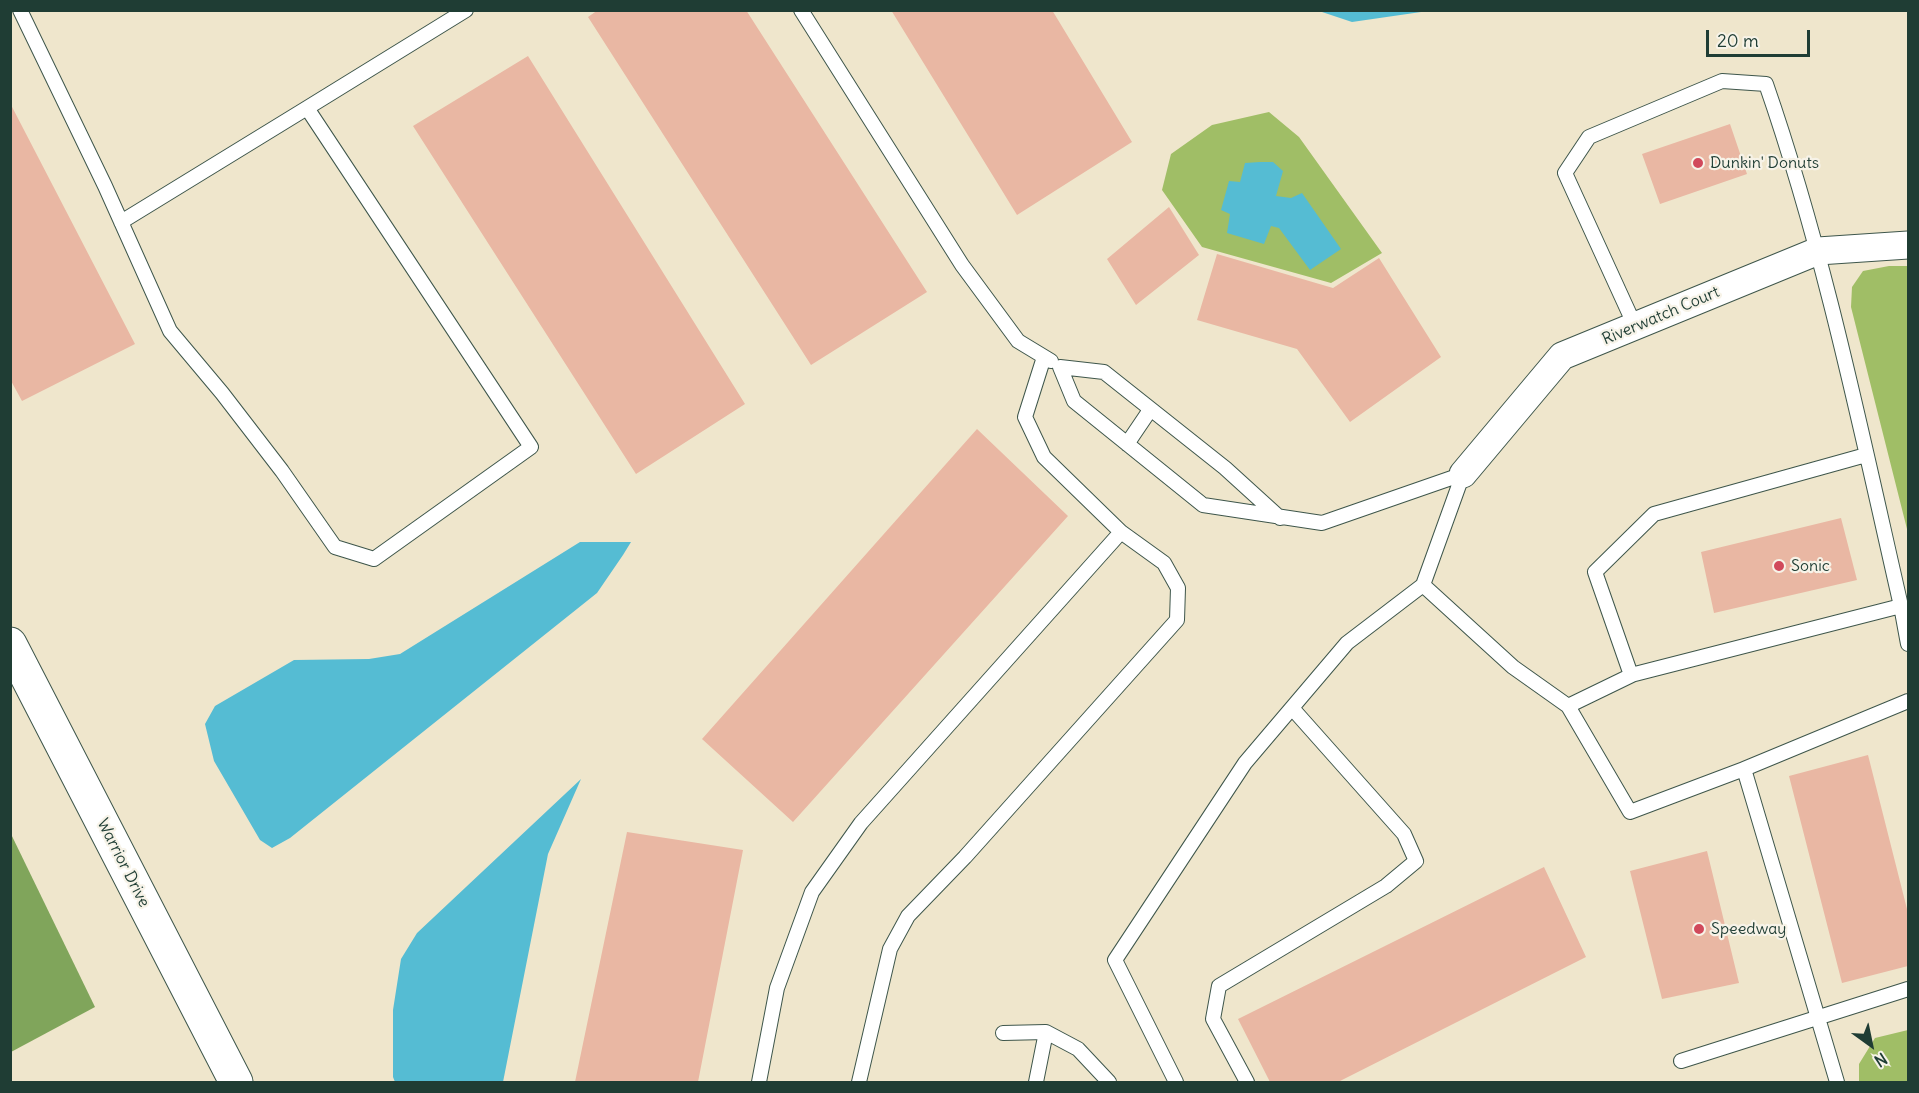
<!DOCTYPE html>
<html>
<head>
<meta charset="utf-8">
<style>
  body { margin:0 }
  #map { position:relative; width:1919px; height:1093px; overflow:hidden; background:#efe6cc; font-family:Delius,sans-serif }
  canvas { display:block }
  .frame { position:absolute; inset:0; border:12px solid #1f3d34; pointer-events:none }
  .north { position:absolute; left:1841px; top:1015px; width:60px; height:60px; -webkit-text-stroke:4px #f7f3e8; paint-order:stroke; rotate:147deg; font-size:16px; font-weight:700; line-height:24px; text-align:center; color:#1f3d34 }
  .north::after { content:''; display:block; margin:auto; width:21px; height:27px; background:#1f3d34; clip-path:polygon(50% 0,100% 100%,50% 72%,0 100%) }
  .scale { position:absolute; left:1706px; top:30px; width:104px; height:27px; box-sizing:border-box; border:3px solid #1f3d34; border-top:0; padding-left:8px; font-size:18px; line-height:21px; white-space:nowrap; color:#1f3d34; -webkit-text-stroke:4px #f7f3e8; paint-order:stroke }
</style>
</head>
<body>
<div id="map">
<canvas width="1919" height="1093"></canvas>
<div class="frame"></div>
<div class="north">N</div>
<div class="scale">20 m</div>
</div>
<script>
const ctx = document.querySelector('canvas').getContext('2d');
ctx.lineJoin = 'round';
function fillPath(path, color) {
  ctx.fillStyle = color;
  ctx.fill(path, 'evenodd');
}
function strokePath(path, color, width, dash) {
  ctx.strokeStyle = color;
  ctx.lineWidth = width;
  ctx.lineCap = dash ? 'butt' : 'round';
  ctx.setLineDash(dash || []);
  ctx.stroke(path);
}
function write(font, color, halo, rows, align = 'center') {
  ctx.font = font + ' Delius,sans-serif';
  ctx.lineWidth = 4.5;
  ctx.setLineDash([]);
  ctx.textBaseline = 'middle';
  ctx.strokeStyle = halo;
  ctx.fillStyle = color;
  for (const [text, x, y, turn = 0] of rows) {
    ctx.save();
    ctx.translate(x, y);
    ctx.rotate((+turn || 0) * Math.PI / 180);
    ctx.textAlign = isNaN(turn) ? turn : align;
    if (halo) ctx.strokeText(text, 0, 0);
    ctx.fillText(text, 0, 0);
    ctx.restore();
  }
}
const green = new Path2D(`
  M1269,112L1299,137L1382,253L1331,283L1202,247L1162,190L1171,154L1212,125Z
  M1889,266H1908V533L1851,307L1852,287L1863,271Z
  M1908,1030V1082H1859V1064L1875,1038Z`);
const forest = new Path2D(`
  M10,832L95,1007L11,1052H10Z`);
const water = new Path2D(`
  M1319,11V10L1428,11L1352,22Z
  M1260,162H1273L1283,171L1276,196L1291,198L1302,193L1341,249L1310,270L1279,228L1271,226L1264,244L1227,233L1230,214L1221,210L1229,181L1240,182L1245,163Z
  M580,542H631L623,555L597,593L290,838L272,848L260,840L214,761L205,724L215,706L294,660L369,659L400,654Z
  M581,779L548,854L503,1082H395L393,1077V1010L401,959L417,933Z`);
const building = new Path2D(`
  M598,10H746L927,292L811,365L588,17Z
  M891,10H1052L1132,142L1017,215Z
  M528,56L745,404L636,474L413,126Z
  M10,103L135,344L22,401L10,379Z
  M1730,124L1747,174L1660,204L1642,154Z
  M1169,207L1199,255L1136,305L1107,259Z
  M1217,254L1333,288L1379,258L1441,357L1350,422L1297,349L1197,320Z
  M977,429L1068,516L793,822L702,739Z
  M1841,518L1857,580L1714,613L1701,552Z
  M1868,755L1908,913V966L1842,983L1789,776Z
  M627,832L743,850L698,1082H575Z
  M1707,851L1739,983L1662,999L1630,871Z
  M1544,867L1586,957L1338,1082H1270L1238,1019Z`);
const service = new Path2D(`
  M20,10L105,186L170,331L222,393L282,471L335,547L374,559L531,447L307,108L466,10
  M801,10L962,265L1018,341L1051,361
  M121,222L307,108
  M1635,326L1565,173L1589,137L1722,81L1766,84C1825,254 1861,431 1901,606L1908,644
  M1127,444L1150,410
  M1866,455L1654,514L1595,572L1631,675L1901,606
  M1280,518L1225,468L1104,372L1060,367L1074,401L1203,505L1322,523L1463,474
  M1423,585L1513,667L1568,706L1634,674
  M1568,706L1630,812L1744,769
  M1003,1033L1046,1032L1078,1049L1109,1082
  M1681,1061L1908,989
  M759,1082L777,988L812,892L861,823L1121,532
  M859,1082L890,949L908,916L965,857L1177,620L1178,588L1164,563L1121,532L1044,457L1025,417L1044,357
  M1036,1082L1046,1032
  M1176,1082L1115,960L1245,763L1347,643L1423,585L1463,474
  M1247,1082L1213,1019L1219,986L1386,886L1416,861L1404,834L1292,708
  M1837,1082L1744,769L1908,701`);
const minor = new Path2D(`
  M1463,474L1562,356L1818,251L1908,245`);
const tertiary = new Path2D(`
  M10,644L236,1082`);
const markers = [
  [1698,163,6,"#d1495b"],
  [1779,566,6,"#d1495b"],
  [1699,929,6,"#d1495b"]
];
const poiNames = [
  ["Dunkin' Donuts",1710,163],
  ["Sonic",1791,566],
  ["Speedway",1711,929]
];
const streetNames = [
  ["Riverwatch Court",1661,316,-23],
  ["Warrior Drive",123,863,63]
];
fillPath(green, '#a0be66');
fillPath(forest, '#80a55b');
fillPath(water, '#55bcd3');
fillPath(building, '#e9b7a3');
strokePath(service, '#3e564b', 16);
strokePath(minor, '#3e564b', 29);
strokePath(tertiary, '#3e564b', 35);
strokePath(service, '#fff', 14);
strokePath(minor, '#fff', 27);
strokePath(tertiary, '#fff', 33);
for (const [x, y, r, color] of markers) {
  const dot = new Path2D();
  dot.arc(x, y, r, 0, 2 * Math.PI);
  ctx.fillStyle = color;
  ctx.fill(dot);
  strokePath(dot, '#f7f3e8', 2);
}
write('16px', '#1f3d34', '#f7f3e8', poiNames, 'left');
write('16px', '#1f3d34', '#f7f3e8', streetNames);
</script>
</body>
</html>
